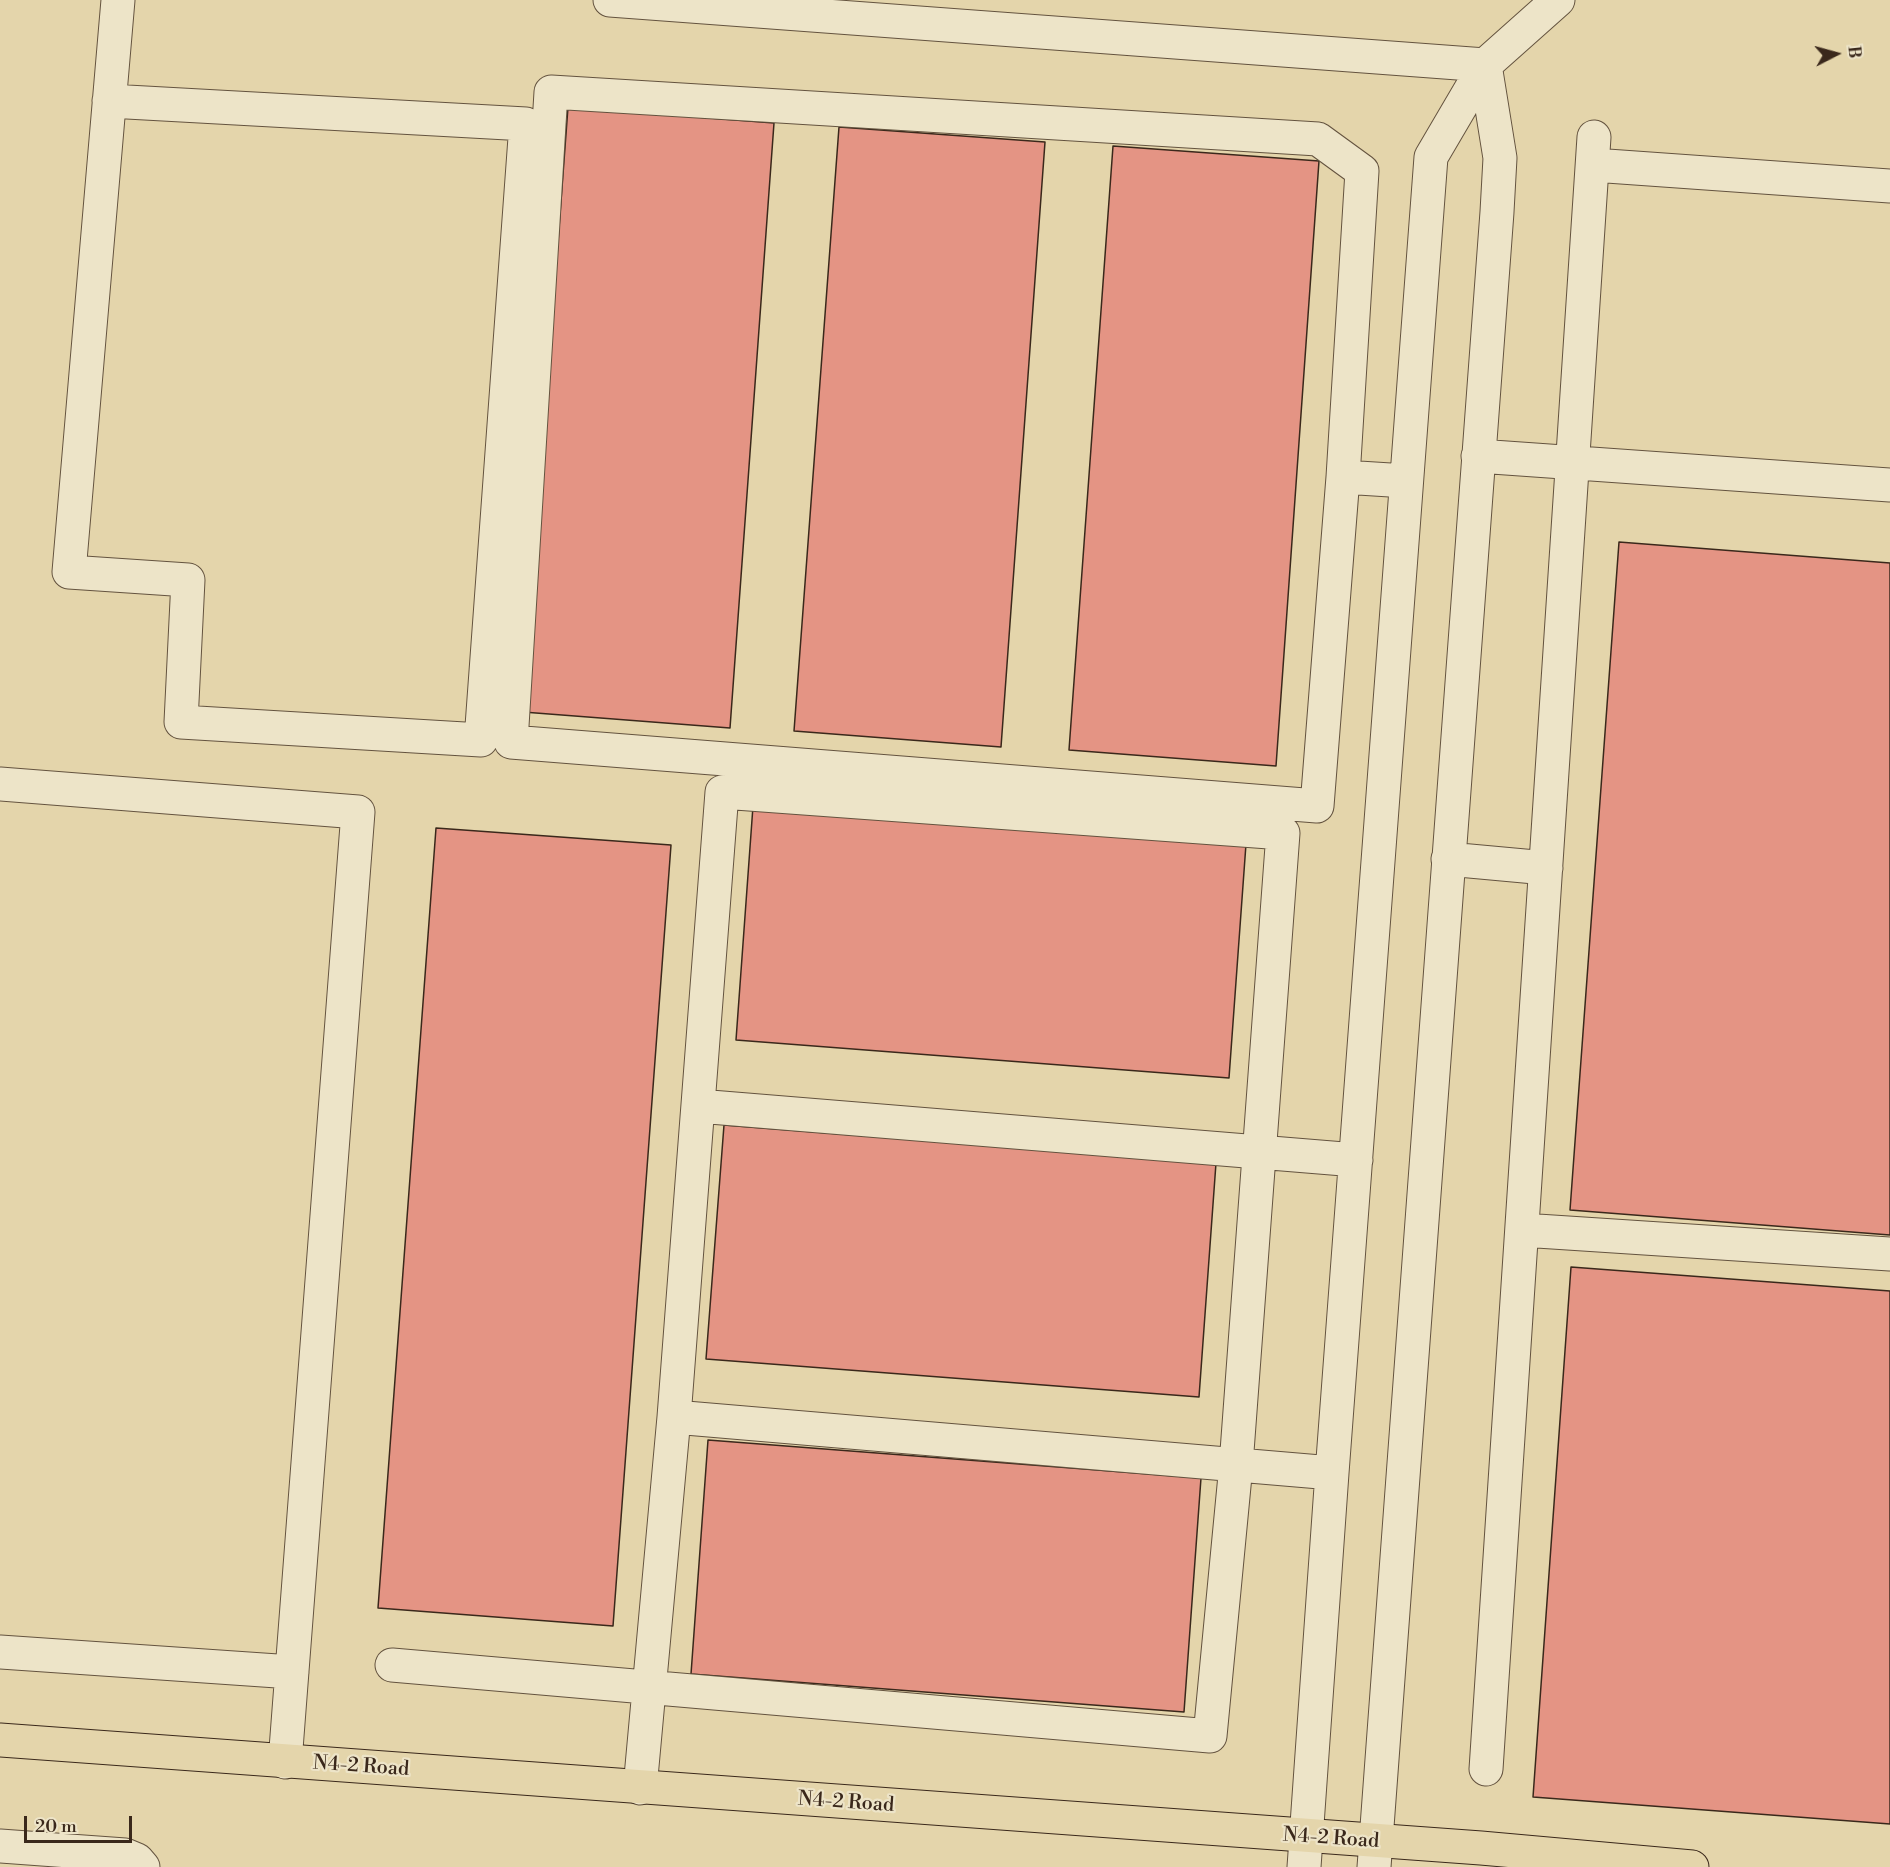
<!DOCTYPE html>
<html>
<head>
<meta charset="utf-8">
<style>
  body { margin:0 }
  #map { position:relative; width:1890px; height:1867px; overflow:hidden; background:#e4d5ab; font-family:"Libre Bodoni",serif }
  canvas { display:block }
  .north { position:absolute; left:1806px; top:24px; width:60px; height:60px; -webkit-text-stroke:4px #ede4c8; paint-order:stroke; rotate:84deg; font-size:16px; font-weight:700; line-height:24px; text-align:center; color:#3a281b }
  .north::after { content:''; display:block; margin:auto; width:21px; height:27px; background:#3a281b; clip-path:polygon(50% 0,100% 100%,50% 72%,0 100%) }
  .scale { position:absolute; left:24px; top:1816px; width:108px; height:27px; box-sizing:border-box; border:3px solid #3a281b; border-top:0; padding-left:8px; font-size:18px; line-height:21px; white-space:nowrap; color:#3a281b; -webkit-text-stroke:4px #ede4c8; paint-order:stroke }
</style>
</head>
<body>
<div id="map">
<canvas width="1890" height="1867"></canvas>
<div class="north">B</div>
<div class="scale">20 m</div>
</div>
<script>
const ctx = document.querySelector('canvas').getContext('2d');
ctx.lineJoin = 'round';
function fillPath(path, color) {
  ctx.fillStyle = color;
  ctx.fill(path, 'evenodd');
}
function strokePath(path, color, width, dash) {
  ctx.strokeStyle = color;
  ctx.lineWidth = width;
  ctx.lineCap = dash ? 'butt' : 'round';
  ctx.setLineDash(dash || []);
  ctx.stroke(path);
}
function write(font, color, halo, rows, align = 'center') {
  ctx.font = font + ' "Libre Bodoni",serif';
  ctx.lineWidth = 4.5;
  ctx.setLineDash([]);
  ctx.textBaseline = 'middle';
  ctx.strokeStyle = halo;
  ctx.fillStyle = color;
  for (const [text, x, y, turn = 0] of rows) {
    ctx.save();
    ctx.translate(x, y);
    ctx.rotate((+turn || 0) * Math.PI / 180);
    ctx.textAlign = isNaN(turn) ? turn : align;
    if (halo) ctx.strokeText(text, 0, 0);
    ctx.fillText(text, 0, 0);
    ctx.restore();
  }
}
const building = new Path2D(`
  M568,107L774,123L730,728L523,712Z
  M839,127L1045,142L1001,747L794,731Z
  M1113,146L1319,161L1276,766L1069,750Z
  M1619,542L1890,563V1235L1570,1210Z
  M753,806L1246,844L1229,1078L736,1040Z
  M436,828L671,845L613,1626L378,1608Z
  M724,1125L1216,1163L1199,1397L706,1359Z
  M1571,1267L1890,1291V1824L1533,1797Z
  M708,1440L1201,1478L1184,1712L691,1674Z`);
const minor = new Path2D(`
  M610,0L1485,65
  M109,101L526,124L481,740L181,722L188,580L69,572L118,0
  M1593,165L1890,186
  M1478,456L1890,485
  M1343,477L1317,806L511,742L551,92L1318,139L1362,171L1343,477L1406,481
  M0,784L358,812L285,1762
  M1448,859L1546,868
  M698,1106L1356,1160
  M1522,1230L1890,1254
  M0,1652L292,1672
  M392,1665L1210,1736L1236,1465L1283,833L722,792L674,1417L1332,1473
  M1486,1769L1594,137
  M640,1788L674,1417
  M0,1846L125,1855L137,1860L143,1867
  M1304,1867L1332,1473L1431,157L1485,65L1558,0
  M1374,1867L1497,212L1500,158L1485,65`);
const major = new Path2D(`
  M0,1740L1481,1848L1692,1867`);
const streetNames = [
  ["N4-2 Road",361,1767,4],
  ["N4-2 Road",846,1803,4],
  ["N4-2 Road",1331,1839,4]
];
fillPath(building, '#e49484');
strokePath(building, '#3a281b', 1.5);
strokePath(minor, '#64533f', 35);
strokePath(major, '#3a281b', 35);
strokePath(minor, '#ede4c8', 33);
strokePath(major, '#e4d5ab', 33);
write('20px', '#3a281b', '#ede4c8', streetNames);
</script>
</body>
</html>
